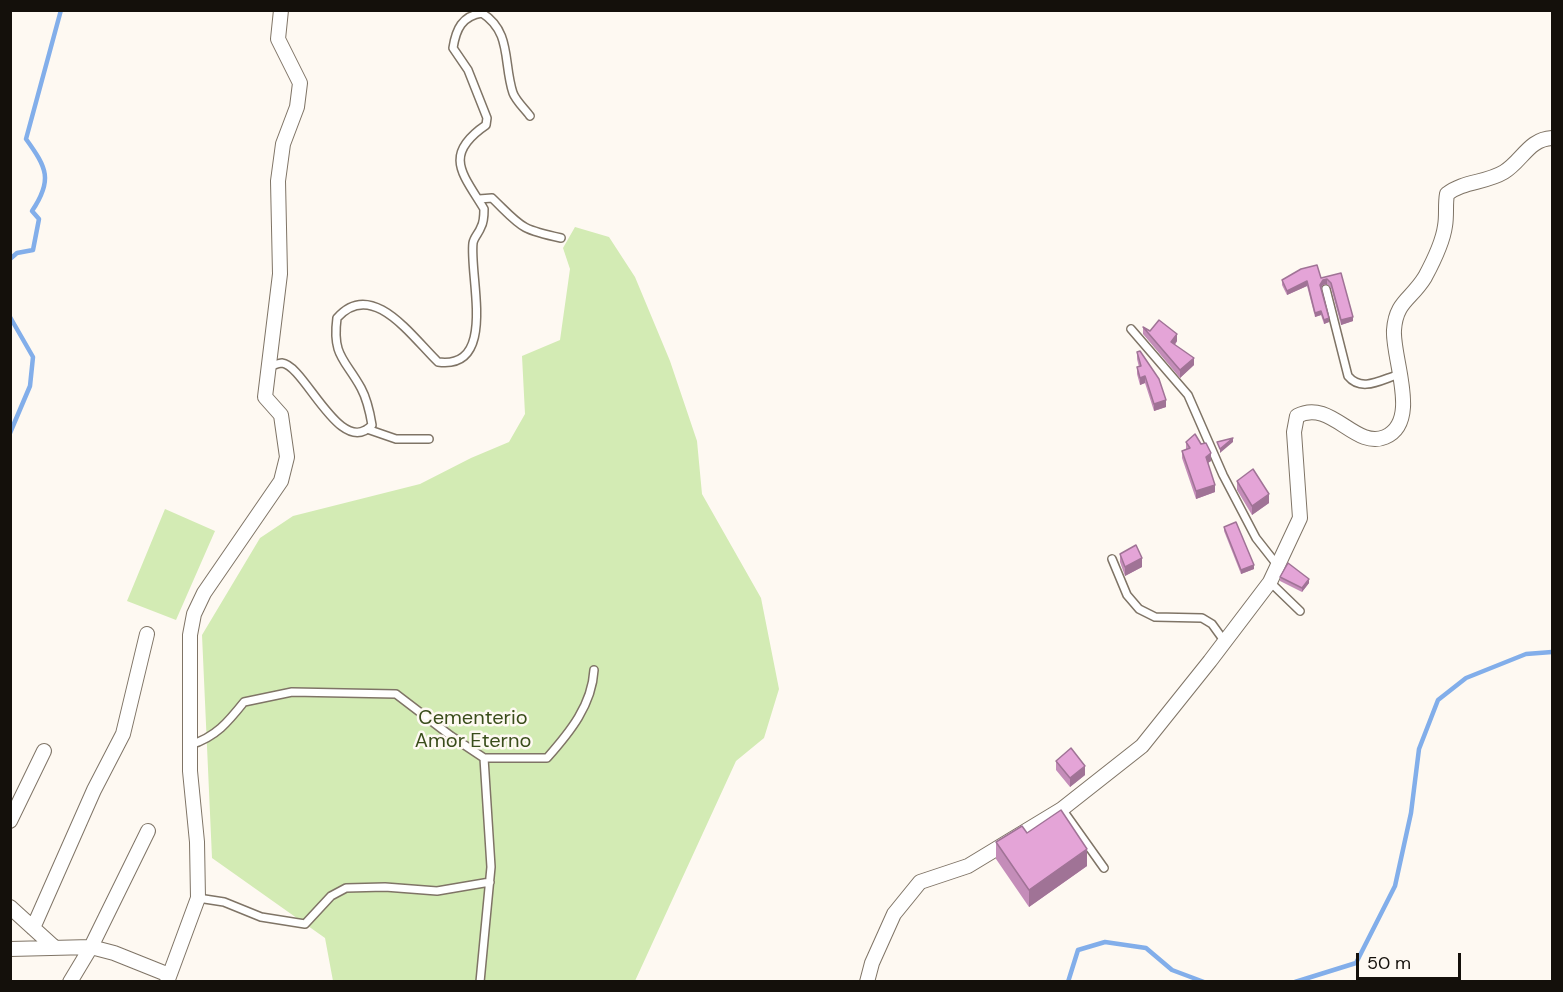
<!DOCTYPE html>
<html>
<head>
<meta charset="utf-8">
<style>
  body { margin:0 }
  #map { position:relative; width:1563px; height:992px; overflow:hidden; background:#fef9f2; font-family:"DM Sans",sans-serif }
  canvas { display:block }
  .frame { position:absolute; inset:0; border:12px solid #14100b; pointer-events:none }
  .scale { position:absolute; left:1356px; top:953px; width:105px; height:27px; box-sizing:border-box; border:3px solid #14100b; border-top:0; padding-left:8px; font-size:18px; line-height:21px; white-space:nowrap; color:#14100b; -webkit-text-stroke:4px #fef9f2; paint-order:stroke }
</style>
</head>
<body>
<div id="map">
<canvas width="1563" height="992"></canvas>
<div class="frame"></div>
<div class="scale">50 m</div>
</div>
<script>
const ctx = document.querySelector('canvas').getContext('2d');
ctx.lineJoin = 'round';
function fillPath(path, color) {
  ctx.fillStyle = color;
  ctx.fill(path, 'evenodd');
}
function strokePath(path, color, width, dash) {
  ctx.strokeStyle = color;
  ctx.lineWidth = width;
  ctx.lineCap = dash ? 'butt' : 'round';
  ctx.setLineDash(dash || []);
  ctx.stroke(path);
}
function write(font, color, halo, rows, align = 'center') {
  ctx.font = font + ' "DM Sans",sans-serif';
  ctx.lineWidth = 5;
  ctx.setLineDash([]);
  ctx.textBaseline = 'middle';
  ctx.strokeStyle = halo;
  ctx.fillStyle = color;
  for (const [text, x, y, turn = 0] of rows) {
    ctx.save();
    ctx.translate(x, y);
    ctx.rotate((+turn || 0) * Math.PI / 180);
    ctx.textAlign = isNaN(turn) ? turn : align;
    if (halo) ctx.strokeText(text, 0, 0);
    ctx.fillText(text, 0, 0);
    ctx.restore();
  }
}
const green = new Path2D(`
  M575,227L609,237L635,277L670,361L697,441L702,494L761,598L779,689L764,738L736,761L635,981H333L325,938L212,858L202,635L260,538L293,516L420,484L471,458L509,442L525,414L522,356L560,340L570,269L563,248Z
  M165,509L215,531L176,620L127,601Z`);
const stream = new Path2D(`
  M10,259L17,253L33,250L39,219L32,211C53,180 47,168 26,139L61,10
  M10,317L33,357L30,386L10,433
  M1068,982L1078,950L1105,942L1146,948L1172,970L1204,982
  M1295,982L1356,963L1395,886L1411,813L1419,749L1438,700L1466,678L1526,654L1552,652`);
const service = new Path2D(`
  M479,199L492,198C522,227 519,229 561,238
  M1326,289L1348,376C1362,393 1382,379 1400,374
  M1131,329L1188,395L1223,475L1256,538L1278,566
  M268,367C272,366 278,363 282,363C305,365 340,459 372,425C370,413 367,399 361,388C345,359 332,356 337,318C372,278 412,337 438,362C498,370 469,277 473,243C474,237 479,233 481,227C484,222 484,215 484,209C463,174 442,155 486,125L487,118L468,70L453,48C456,29 462,16 482,13C512,32 503,63 513,93C516,101 525,109 530,116
  M367,429L396,439H429
  M1112,559L1127,595L1139,609L1155,617L1202,618L1212,624L1225,642
  M1270,582L1300,611
  M190,745C216,737 228,722 244,702L292,692L396,694L451,736L484,758H547C570,732 592,705 594,670
  M1062,809L1104,868
  M198,898L224,902L261,917L305,924L331,896L346,888L385,887L437,891L490,882
  M480,982L491,867L484,758`);
const minor = new Path2D(`
  M10,821L44,751
  M10,907L54,947
  M33,928L94,790L123,734L147,634
  M10,949L91,947L114,953L169,975
  M70,982L91,947L148,831
  M167,982L198,898L197,842L190,771V635L194,614L204,593L281,481L287,457L281,415L265,397L280,274L278,181L283,144L297,107L300,83L278,39L281,10
  M867,982L872,963L894,914L920,882L968,866L1062,809L1142,746L1210,661L1270,582L1300,518L1294,432L1297,416C1331,398 1355,450 1385,437C1421,422 1392,358 1394,330C1396,301 1411,300 1425,277C1432,264 1443,241 1445,226C1447,215 1445,205 1447,194C1463,181 1486,183 1504,172C1522,161 1529,139 1552,138`);
const wall = new Path2D(`
  M1341,273L1353,321L1341,325L1331,288L1327,284L1323,285L1321,288L1329,322L1324,324L1321,315L1315,317L1307,286L1287,295L1282,285V280L1321,278Z
  M1143,327L1150,331L1177,341L1175,345L1194,365L1180,378L1143,334Z
  M1137,352L1166,407L1154,411L1145,383L1140,385L1137,374V367H1139L1137,359Z
  M1186,442L1211,461L1208,463L1215,492L1196,499L1182,458V451L1186,449Z
  M1237,481L1269,503L1252,515L1237,490Z
  M1224,527L1254,569L1241,574L1224,531Z
  M1120,554L1142,567L1125,576L1120,562Z
  M1280,577L1309,583L1302,592L1280,581Z
  M1056,761L1085,775L1070,787L1056,770Z
  M1027,833L1087,866L1029,907L996,859V842Z`);
const shadedWall = new Path2D(`
  M1327,279V284L1323,285L1320,290V285L1323,280Z
  M1307,281V286L1287,295V291Z
  M1321,311V315L1315,317V313Z
  M1353,317V321L1341,325V320Z
  M1329,318V322L1324,324V320Z
  M1177,334V341L1171,349V342Z
  M1194,358V365L1180,378V370Z
  M1145,376V383L1140,385V378Z
  M1166,400V407L1154,411V404Z
  M1233,438V442L1220,453V449Z
  M1211,453V461L1206,464V457Z
  M1215,485V492L1196,499V491Z
  M1269,494V503L1252,515V506Z
  M1142,558V567L1125,576V567Z
  M1254,565V569L1241,574V570Z
  M1309,579V583L1302,592V588Z
  M1085,766V775L1070,787V778Z
  M1087,849V866L1029,907V890Z`);
const building = new Path2D(`
  M1317,265L1321,278L1341,273L1353,317L1341,320L1331,283L1327,279L1323,280L1320,285L1329,318L1324,320L1321,311L1315,313L1307,281L1287,291L1282,280L1301,269Z
  M1159,320L1177,334L1171,342L1194,358L1180,370L1143,327L1150,331Z
  M1140,351L1159,379L1166,400L1154,404L1145,376L1140,378L1137,367L1141,366L1137,352Z
  M1195,434L1201,444L1206,443L1211,453L1206,457L1215,485L1196,491L1182,451L1190,448L1186,442Z
  M1233,438L1220,449L1217,442Z
  M1253,469L1269,494L1252,506L1237,481Z
  M1236,522L1254,565L1241,570L1224,527Z
  M1136,545L1142,558L1125,567L1120,554Z
  M1288,563L1309,579L1302,588L1280,577Z
  M1071,748L1085,766L1070,778L1056,761Z
  M1061,810L1087,849L1029,890L996,842L1022,826L1027,833Z`);
const parkNames = [
  ["Cementerio",473,719],
  ["Amor Eterno",473,742]
];
fillPath(green, '#d3ebb4');
strokePath(stream, '#82aeea', 4.5);
strokePath(service, '#7f7466', 10);
strokePath(minor, '#7f7466', 16);
strokePath(service, '#fff', 7);
strokePath(minor, '#fff', 14);
fillPath(wall, '#c48db9');
fillPath(shadedWall, '#a07396');
fillPath(building, '#e4a4d7');
strokePath(building, '#a07396', 1.5);
write('20px', '#3a4d1b', '#fef9f2', parkNames);
</script>
</body>
</html>
